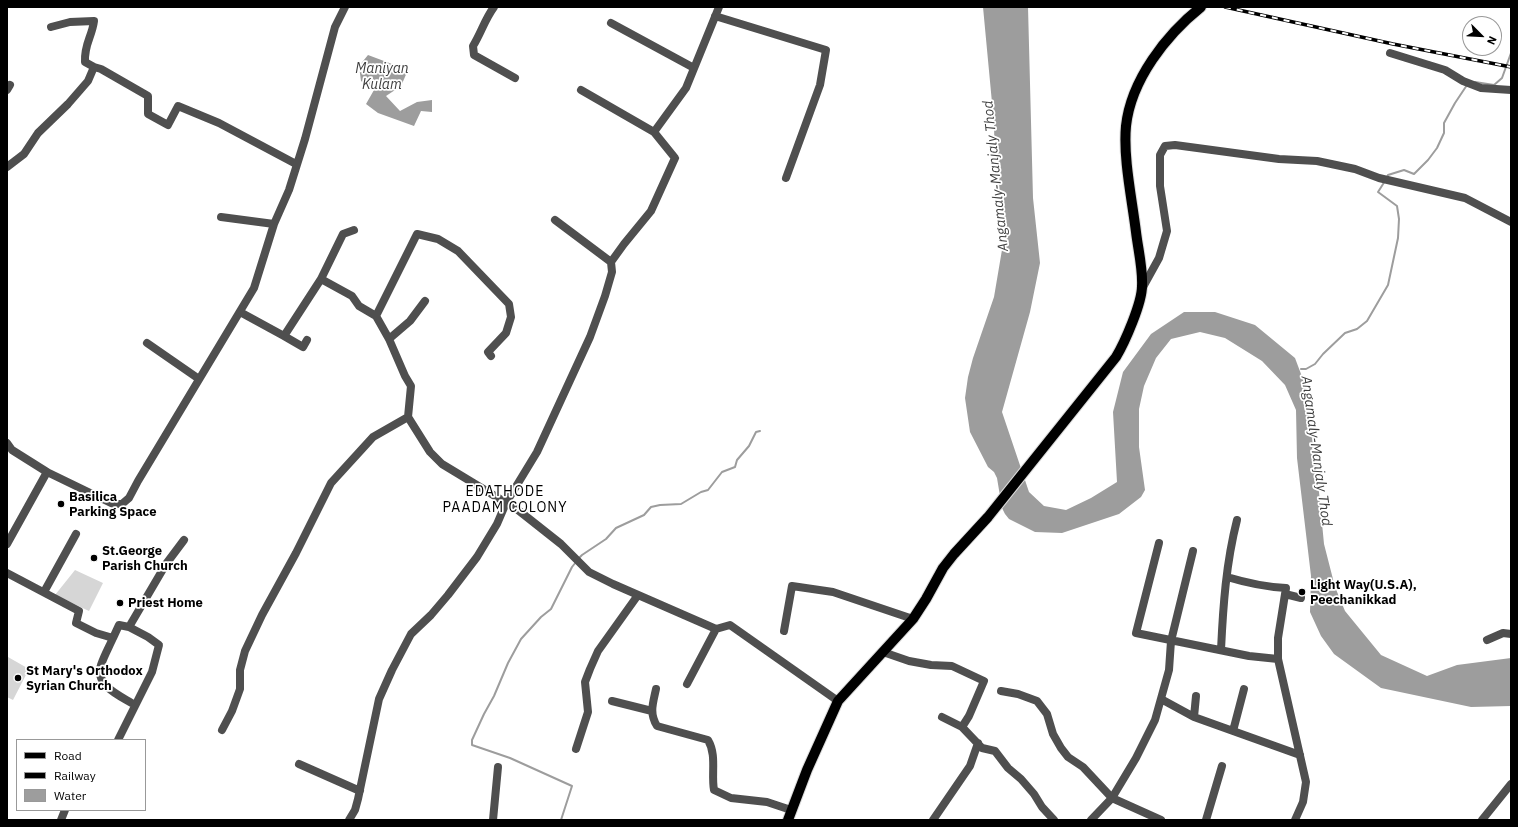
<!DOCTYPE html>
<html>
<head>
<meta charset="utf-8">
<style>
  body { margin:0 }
  #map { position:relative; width:1518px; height:827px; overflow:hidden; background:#fff; font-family:"IBM Plex Sans",sans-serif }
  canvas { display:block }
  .frame { position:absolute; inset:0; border:8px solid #000; pointer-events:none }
  .legend { position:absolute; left:16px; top:739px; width:130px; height:72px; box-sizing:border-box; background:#fff; border:1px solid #999; margin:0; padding:5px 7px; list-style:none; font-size:12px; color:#000 }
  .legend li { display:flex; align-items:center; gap:8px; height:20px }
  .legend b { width:20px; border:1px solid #999 }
  .north { position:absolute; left:1462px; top:16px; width:40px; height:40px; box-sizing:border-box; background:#fff; border:1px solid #999; border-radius:50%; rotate:114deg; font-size:11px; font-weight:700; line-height:16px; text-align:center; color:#000 }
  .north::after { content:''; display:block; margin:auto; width:14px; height:18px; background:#000; clip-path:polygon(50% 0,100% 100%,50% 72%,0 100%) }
</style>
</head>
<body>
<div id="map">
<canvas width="1518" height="827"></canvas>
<div class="frame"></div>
<ul class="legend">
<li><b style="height:5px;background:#000"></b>Road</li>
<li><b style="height:5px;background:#000"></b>Railway</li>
<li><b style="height:11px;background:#9d9d9d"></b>Water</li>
</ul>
<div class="north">N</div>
</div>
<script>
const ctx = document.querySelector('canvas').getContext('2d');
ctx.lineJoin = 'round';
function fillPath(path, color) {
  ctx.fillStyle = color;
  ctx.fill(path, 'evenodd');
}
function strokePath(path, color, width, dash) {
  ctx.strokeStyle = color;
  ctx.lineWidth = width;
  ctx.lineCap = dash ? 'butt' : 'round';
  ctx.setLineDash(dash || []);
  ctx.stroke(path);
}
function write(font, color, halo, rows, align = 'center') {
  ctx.font = font + ' "IBM Plex Sans",sans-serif';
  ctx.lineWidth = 3.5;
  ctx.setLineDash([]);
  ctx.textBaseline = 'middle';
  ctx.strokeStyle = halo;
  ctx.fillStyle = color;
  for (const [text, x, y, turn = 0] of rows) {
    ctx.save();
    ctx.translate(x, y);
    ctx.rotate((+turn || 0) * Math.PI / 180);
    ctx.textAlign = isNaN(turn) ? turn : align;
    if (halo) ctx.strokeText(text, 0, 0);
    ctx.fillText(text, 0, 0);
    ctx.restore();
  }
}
const green = new Path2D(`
  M75,570L103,583L89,611L55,595Z
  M8,657L29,669L13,700L7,697Z`);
const water = new Path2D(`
  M983,7H1028L1033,198L1040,263L1030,312L1002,412L1029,492L1044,506L1066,510L1091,498L1117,482L1113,412L1123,372L1151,334L1184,312H1215L1255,325L1295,358L1310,398L1324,544L1335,587L1345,611L1381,655L1427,676L1457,665L1511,658V706L1471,707L1381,688L1334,654L1321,636L1310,612L1311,576L1297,458L1296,410L1285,385L1262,361L1225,338L1200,332L1171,339L1156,358L1144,386L1139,409V447L1145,490L1141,497L1119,514L1062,533L1035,532L1009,519L1005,514L1002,508L997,478L994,472L988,467L970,432L965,398L968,377L973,358L994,297L1004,238L1000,192L995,173L994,124Z
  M368,55L408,70L401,86L386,96L400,111L417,102L432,100V112L421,111L414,126L378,113L366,104L374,90L361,81L359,66Z`);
const stream = new Path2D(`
  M1475,82L1494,85L1502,78L1511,53
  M1387,177L1388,175L1404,170L1414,174L1428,160L1437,148L1444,133V123L1455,103L1467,85
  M1301,369H1306L1315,364L1323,354L1345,333L1357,329L1367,321L1388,285L1398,238L1399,219L1397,206L1378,192L1385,181
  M579,558L582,555L606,539L616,528L644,515L651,507L660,505L681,504L701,492L708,490L722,472L735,467L737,460L749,446L756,432L760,431
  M561,820L572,786L510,758L472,745V740L484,714L494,696L508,663L521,639L541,617L551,609L572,567L576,562`);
const minor = new Path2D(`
  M494,7C485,19 481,33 473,46L474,55L515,78
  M715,16L826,50L820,85L786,178
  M611,23L694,68
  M1390,53L1445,70L1463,81L1481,88L1511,90
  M94,67L101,69L148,96V114L168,125L178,106L219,123L296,164
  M7,90L10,85
  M581,90L654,132
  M7,167L24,154L38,133L68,104L88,81L94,67L85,62C84,44 92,37 94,21L70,22L51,27
  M221,217L274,224
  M555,220L611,262
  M321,279L343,234L354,230
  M1143,287L1159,258L1167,231L1160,186V155L1165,146L1175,145L1279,159L1317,161L1355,169L1379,178L1465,198L1511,222
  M240,312L284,336L321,279L352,296L359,306L376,316L417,234L438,239L458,251L509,304L511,317L506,333L488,352L491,356
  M376,316L389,339L405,376L411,386L408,417L430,452L442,464L518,510L561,544L589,572L613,584L716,629L730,625L838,701
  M284,336L303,347L307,340
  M389,339L410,321L425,301
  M147,343L199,379
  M7,443L12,450L47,472L7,544
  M47,472L113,504H122L129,498L138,481L254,288L274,224L289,190L305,139L335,27L345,7
  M1159,543L1136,633L1249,656L1278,659
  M7,573L79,611L76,623L96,633L113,638L119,625L129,627
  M1227,577C1247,583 1266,587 1286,588L1278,638V659L1306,782L1303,802L1295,820
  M44,592L76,534
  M1285,594L1301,598
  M784,631L792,586L833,592L913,619
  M113,638C109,647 104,656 101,665C94,686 121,696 135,705
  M1487,640L1503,633L1511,634
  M1221,650C1223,607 1226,563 1237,520
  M883,652L909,661L931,665L952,666L984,681L969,716L962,727
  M687,684L716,629
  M656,689C653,703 649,713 657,726L708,740C717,755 711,774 714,790L731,798L767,802L791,810
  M1001,691L1018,694L1037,701L1047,714L1053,734L1061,748L1068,757L1083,767L1112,798L1161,820
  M1196,696L1194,717L1300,755
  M1161,699L1194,717
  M612,701L652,711
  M942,717L962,727L982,748L995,751L1008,768L1021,779L1034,794L1042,807L1054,820
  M222,730L232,711L240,689V670L245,651L262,615L296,553L331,483L373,437L408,417
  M1233,731L1244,689
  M118,740L152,672L159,645L148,637L129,627L166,564L184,540
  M576,749L588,712L585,682L590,669L598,651L638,595
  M299,764L360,791
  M61,820L65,810
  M349,820L355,810L358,799L379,699L392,670L411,634L431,615L448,595L477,557L497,524L506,503L537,452L590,337L605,296L612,272L611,262L624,244L651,211L675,158L654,132L686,88L719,7
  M493,820L498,767
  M933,820L970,766L978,743
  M1091,820L1112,798L1136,758L1155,720L1169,670L1171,641L1193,551
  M1206,820L1222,766
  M1482,820L1511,784`);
const major = new Path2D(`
  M788,820L807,770L838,701L913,619L926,599L943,568L954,554L988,517L1116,357C1125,342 1142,303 1142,286C1143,269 1138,249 1136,232C1132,199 1123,158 1126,126C1131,80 1166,35 1201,7`);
const rail = new Path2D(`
  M1225,7L1393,44L1511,67`);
const markers = [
  [61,504,4,"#000"],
  [94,558,4,"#000"],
  [1302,592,4,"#000"],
  [120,603,4,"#000"],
  [18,678,4,"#000"]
];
const poiNames = [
  ["Basilica",69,497],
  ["Parking Space",69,512],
  ["St.George",102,551],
  ["Parish Church",102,566],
  ["Light Way(U.S.A),",1310,585],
  ["Peechanikkad",1310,600],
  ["Priest Home",128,603],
  ["St Mary's Orthodox",26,671],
  ["Syrian Church",26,686]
];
const waterNames = [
  ["Maniyan",382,69],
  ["Kulam",382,85],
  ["Angamaly-Manjaly Thod",996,176,-96],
  ["Angamaly-Manjaly Thod",1316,451,82]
];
const neighbourhoodNames = [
  ["EDATHODE",505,492],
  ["PAADAM COLONY",505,508]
];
fillPath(green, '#d6d6d6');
fillPath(water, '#9d9d9d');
strokePath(stream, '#9d9d9d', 2);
strokePath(major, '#dbdbdb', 12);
strokePath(minor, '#4f4f4f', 8);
strokePath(major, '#000', 10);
strokePath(rail, '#000', 3.5);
strokePath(rail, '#fff', 2, [6]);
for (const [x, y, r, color] of markers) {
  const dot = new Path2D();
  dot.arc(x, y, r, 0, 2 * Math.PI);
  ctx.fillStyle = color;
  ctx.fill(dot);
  strokePath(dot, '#fff', 1.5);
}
write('bold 13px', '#000', '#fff', poiNames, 'left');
write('italic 14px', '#3e3e3e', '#fff', waterNames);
ctx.letterSpacing = '1px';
write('14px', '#000', '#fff', neighbourhoodNames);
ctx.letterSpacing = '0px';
</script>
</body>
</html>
